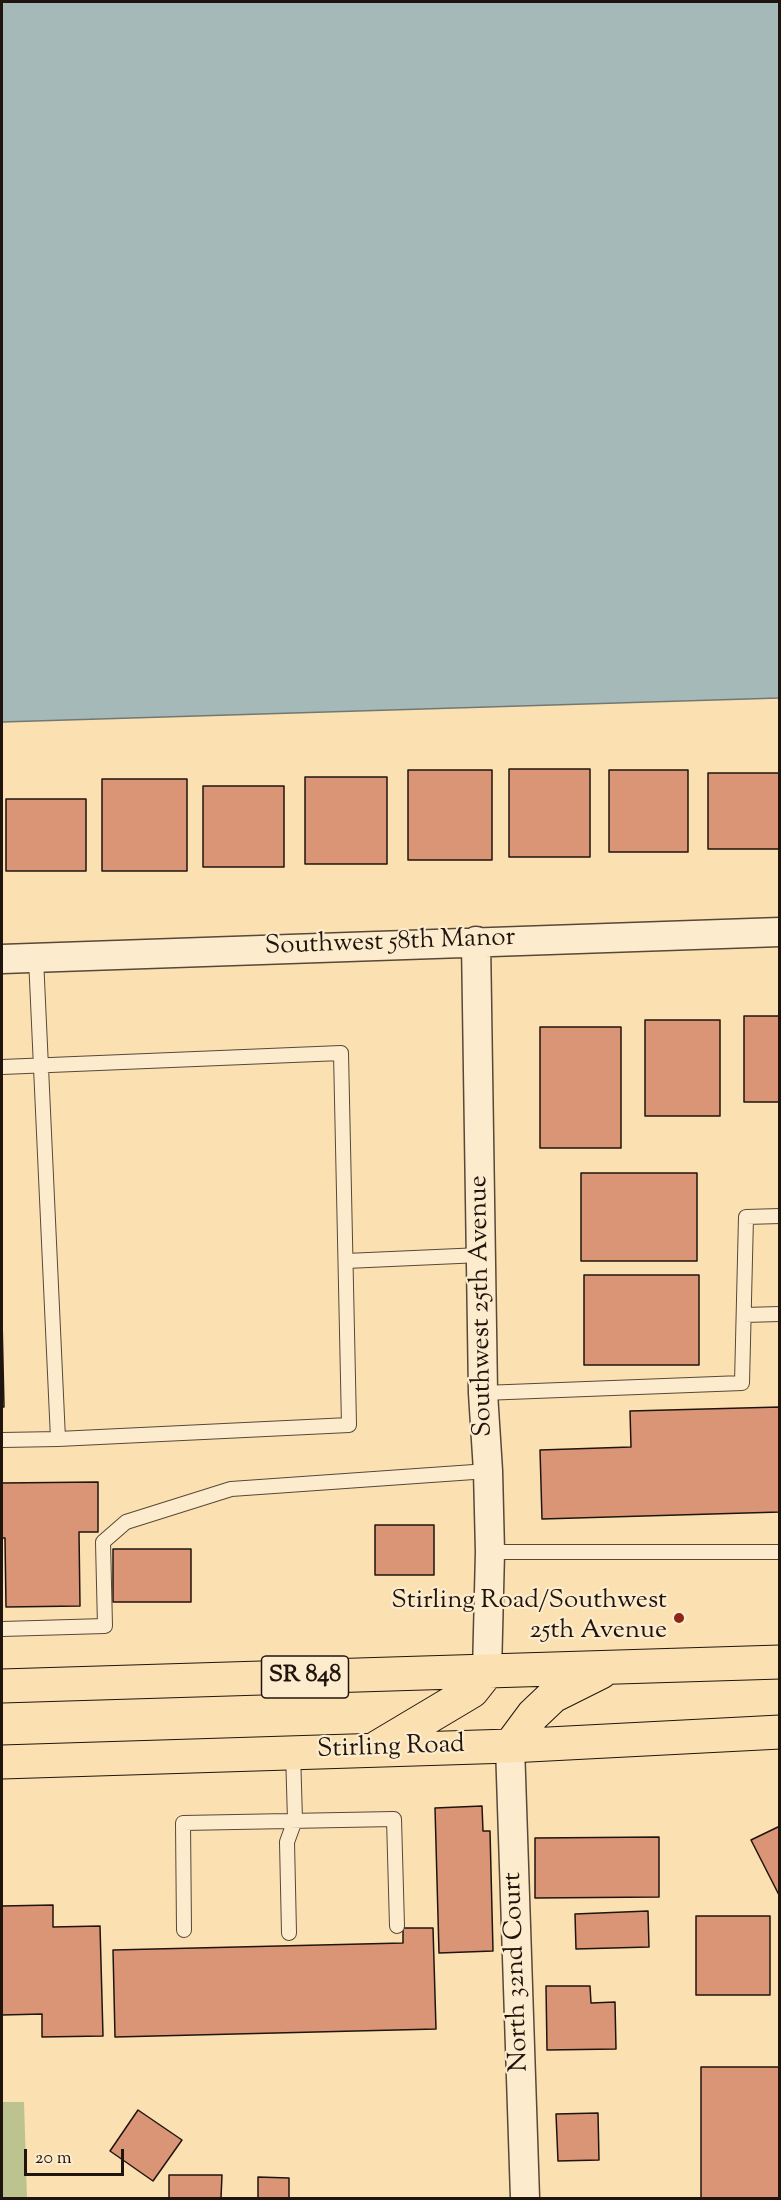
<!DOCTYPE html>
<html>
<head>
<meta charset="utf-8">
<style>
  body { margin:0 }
  #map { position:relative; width:781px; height:2200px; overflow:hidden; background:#fbe1b2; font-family:"Sorts Mill Goudy",serif }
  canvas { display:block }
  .frame { position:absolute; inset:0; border:3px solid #20150e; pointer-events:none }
  .scale { position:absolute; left:24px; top:2149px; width:100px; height:27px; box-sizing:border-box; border:3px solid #20150e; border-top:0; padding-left:8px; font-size:18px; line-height:21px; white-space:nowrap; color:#20150e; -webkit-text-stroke:4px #fceccd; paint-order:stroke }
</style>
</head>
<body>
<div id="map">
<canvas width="781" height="2200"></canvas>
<div class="frame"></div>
<div class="scale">20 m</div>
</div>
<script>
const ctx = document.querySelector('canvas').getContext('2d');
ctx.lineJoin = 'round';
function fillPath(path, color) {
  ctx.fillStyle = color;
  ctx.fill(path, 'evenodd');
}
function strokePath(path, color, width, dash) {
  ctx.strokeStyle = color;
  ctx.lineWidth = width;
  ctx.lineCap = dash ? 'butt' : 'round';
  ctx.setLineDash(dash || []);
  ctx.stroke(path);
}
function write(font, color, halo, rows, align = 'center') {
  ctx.font = font + ' "Sorts Mill Goudy",serif';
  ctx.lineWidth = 4.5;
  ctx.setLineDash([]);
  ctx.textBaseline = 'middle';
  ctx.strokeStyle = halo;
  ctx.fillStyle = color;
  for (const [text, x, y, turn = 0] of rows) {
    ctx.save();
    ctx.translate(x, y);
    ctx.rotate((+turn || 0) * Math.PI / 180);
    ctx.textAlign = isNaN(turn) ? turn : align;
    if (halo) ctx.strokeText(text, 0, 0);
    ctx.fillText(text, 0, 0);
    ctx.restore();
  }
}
const green = new Path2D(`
  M2,2102H24L27,2198H2Z`);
const water = new Path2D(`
  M2,2H779V698L2,722Z`);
const building = new Path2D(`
  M509,769H590V857H509Z
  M408,770H492V860H408Z
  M609,770H688V852H609Z
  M708,773H780V849H708Z
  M305,777H387V864H305Z
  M102,779H187V871H102Z
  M203,786H284V867H203Z
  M6,799H86V871H6Z
  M744,1016H780V1102H744Z
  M645,1020H720V1116H645Z
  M540,1027H621V1148H540Z
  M581,1173H697V1261H581Z
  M584,1275H699V1365H584Z
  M2,1319L4,1407H2Z
  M780,1407V1512L542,1519L540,1450L631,1447L630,1411Z
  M98,1482V1532H79L80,1606L6,1607L5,1538H2V1483Z
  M375,1525H434V1575H375Z
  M113,1549H191V1602H113Z
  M482,1806L483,1831H490L493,1951L439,1953L435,1808Z
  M780,1826V1897L751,1840Z
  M659,1837V1897L535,1898V1838Z
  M53,1905V1927L100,1926L103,2036L42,2037V2014L2,2015V1906Z
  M648,1911L649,1947L576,1949L575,1914Z
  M696,1916H770V1995H696Z
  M403,1928H433L436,2029L115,2037L113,1950L403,1943Z
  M546,1986H590L591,2003L615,2002L616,2049L547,2050Z
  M701,2067H780V2198H701Z
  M138,2110L182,2140L153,2181L110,2151Z
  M598,2113L599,2160L558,2161L556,2114Z
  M169,2175H222L221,2198H169Z
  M258,2177L289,2178V2198H258Z`);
const lane = new Path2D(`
  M2,1067C115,1063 228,1058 341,1053L349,1425L58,1439L36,958
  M346,1261L481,1255
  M744,1315L780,1314
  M483,1393L742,1383L746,1217L780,1216
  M2,1440L58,1439
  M490,1552H780
  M2,1629L105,1626L103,1542L126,1522L231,1489L488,1471
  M184,1930L183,1823L394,1819L397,1926
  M289,1933L287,1842L295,1820L293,1752`);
const street = new Path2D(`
  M476,941L483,1393L488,1471L490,1552L487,1672
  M2,959L780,932
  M510,1746L525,2198`);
const primary = new Path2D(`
  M2,1686L780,1662
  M510,1746L533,1715L553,1696L601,1672
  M378,1747L472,1691L487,1672
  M2,1762L510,1746L780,1732`);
const markers = [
  [679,1618,6,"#8f2418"]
];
const shields = [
  [305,1677,87]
];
const shieldNames = [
  ["SR 848",305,1677]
];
const streetNames = [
  ["Southwest 58th Manor",390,944,-2],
  ["Southwest 25th Avenue",483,1306,-91],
  ["Stirling Road",391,1749,-2],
  ["North 32nd Court",518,1972,-92]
];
const poiNames = [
  ["Stirling Road/Southwest",667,1603],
  ["25th Avenue",667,1633]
];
fillPath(green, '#bcc38e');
fillPath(water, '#a5bab8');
strokePath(water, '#707874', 1.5);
fillPath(building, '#da9577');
strokePath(building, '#20150e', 1.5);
strokePath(lane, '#574837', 16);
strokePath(street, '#574837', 31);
strokePath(primary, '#20150e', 35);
strokePath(lane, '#fceccd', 14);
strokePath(street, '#fceccd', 28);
strokePath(primary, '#fbe1b2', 33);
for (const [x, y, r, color] of markers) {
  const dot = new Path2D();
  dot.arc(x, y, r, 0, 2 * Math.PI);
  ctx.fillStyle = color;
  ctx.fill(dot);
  strokePath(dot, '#fceccd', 2);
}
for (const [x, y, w] of shields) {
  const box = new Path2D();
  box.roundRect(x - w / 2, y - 21, w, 42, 4.5);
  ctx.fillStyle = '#fceccd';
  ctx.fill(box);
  strokePath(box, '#20150e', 1.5);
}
write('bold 24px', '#20150e', null, shieldNames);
write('26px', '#20150e', '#fceccd', streetNames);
write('26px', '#20150e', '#fceccd', poiNames, 'right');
</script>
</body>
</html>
